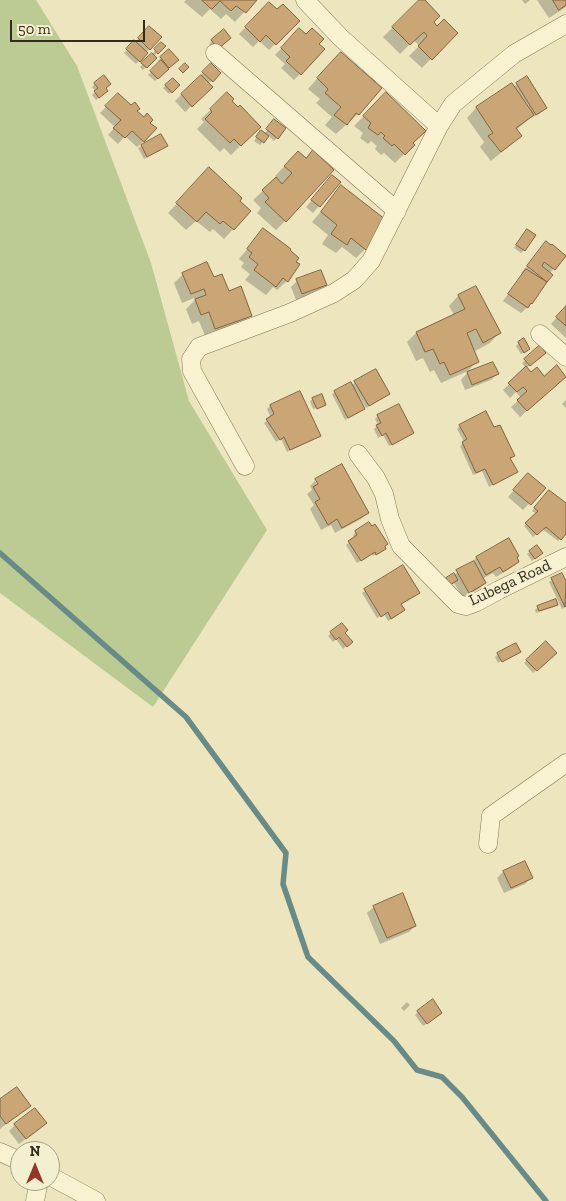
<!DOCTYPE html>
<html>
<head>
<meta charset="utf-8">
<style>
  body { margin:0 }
  #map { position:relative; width:566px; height:1201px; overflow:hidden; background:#ece5be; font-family:"Zilla Slab",serif }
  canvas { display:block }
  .north { position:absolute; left:10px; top:1141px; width:50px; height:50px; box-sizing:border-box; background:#f4efce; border:1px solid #a7a187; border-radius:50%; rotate:0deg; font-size:14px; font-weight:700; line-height:20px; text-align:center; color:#342b1c }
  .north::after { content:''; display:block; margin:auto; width:18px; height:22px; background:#923729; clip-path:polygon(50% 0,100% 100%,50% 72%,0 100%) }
  .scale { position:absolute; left:10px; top:20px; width:135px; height:22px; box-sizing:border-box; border:2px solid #342b1c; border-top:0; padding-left:6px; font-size:15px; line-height:18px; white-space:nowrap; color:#342b1c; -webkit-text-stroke:4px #f4efce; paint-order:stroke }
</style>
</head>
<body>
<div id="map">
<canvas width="566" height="1201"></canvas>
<div class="north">N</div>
<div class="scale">50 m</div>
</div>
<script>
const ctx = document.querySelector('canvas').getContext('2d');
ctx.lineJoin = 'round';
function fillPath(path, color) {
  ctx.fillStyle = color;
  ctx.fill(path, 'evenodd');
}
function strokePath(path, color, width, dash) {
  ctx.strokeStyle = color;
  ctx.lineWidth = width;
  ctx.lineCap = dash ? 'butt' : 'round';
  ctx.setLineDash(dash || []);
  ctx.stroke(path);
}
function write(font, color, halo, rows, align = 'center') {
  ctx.font = font + ' "Zilla Slab",serif';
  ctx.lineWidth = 4.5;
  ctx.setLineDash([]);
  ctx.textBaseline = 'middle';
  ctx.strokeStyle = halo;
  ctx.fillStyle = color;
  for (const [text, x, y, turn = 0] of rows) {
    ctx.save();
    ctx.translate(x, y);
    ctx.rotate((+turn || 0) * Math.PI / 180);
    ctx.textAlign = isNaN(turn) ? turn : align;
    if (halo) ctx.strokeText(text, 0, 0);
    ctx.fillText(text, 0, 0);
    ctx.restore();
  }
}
const green = new Path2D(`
  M0,0H36L77,66L151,263L189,401L267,530L153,707L0,593Z`);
const shadow = new Path2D(`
  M186,0H255L235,22L226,14L221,19L210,9L202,17L184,2Z
  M421,0H423L432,22L437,27L456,33L422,68L409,56L419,46L414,40L400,54L383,37Z
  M522,0H530L525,4Z
  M537,0H566V7L549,18Z
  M269,3L277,11L298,21L269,50L259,41L253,47L239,34Z
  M149,28L160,37L136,64L124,53Z
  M224,31L214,51L209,44Z
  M293,36L300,74L294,80L281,68L285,64L275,55Z
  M161,44L164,46L154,56L155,58L143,70L140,67Z
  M169,51L177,60L155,81L148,75L160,63L158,61Z
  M331,63L381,88L358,114L336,134L325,125L332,117L316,103L320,99L308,89Z
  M211,65L220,73L208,84L211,87L185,112L175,101Z
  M173,79L178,85L169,94L163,88Z
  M95,84L104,89V94L96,100L92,95L96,91L92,87Z
  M517,84L545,108L539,114L529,119L516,130L521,136L491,161L480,147L484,142L467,118L476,108L511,85L513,88Z
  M227,94L230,101L259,127L231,155L224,148L220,152L197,129L204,122L201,119Z
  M386,94L413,145L395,163L384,153L381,155L375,149L377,146L371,141L368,144L360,138L363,133L354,126Z
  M118,95L149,123L144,141L137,147L125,136L118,144L108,135L115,127L100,113Z
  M272,124L277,138L274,141L268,135L260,145L254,141L258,135L264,134Z
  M161,136L167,145L144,159L138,148Z
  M298,152L285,221L276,230L257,213L261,208L253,200L277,178L275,176Z
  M200,179L238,201L233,229L224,239L213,229L210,232L196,221L186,230L168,213Z
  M326,183L319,206L313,213L306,207Z
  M342,187L365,249L356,258L342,247L336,253L322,244L328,235L312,222Z
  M263,230L287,281L277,290L273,287L266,295L245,280L250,274L241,267L244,263L239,259Z
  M524,233V250L521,253L514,248Z
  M546,243L564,256L550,273L552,275L531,304L521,313L503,301L523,274L521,273Z
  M183,274L213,279L229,292L250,316L241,325L206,338L199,321L192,324L186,309L195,300L194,298L182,303L174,283Z
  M297,281L326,285L319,291L296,300L291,287Z
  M475,287L499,333L490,343L473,352L477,361L468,371L441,383L434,370L430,372L423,358L416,361L407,342L416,333L454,315L449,306L458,296Z
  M566,307V338L551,324Z
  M519,343L525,352L521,354L516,346Z
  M540,347L542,356L526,368L531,373L544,377L557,366L565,376L520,417L511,407L521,398L516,392L510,398L503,390L526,368L522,363Z
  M493,363L497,374L491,380L465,390L461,380L467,373Z
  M355,382L386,396L366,408L360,398H358L360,412L345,420L332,394L335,392L352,386Z
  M299,392L320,436L317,438L287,452L281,439L276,442L264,423L271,418L267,409L270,406Z
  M313,399L325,405L313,409L310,401Z
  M566,400V408L562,404Z
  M378,416L412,433L389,446L383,435L378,438L374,429L378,425L375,419Z
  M460,426L494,429L513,456L510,459L516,472L489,487L482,471L473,475L460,446L464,442L457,429Z
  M315,481L320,490L368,513L361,519L335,533L331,525L321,530L310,509L314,505L307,494L312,490L310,486Z
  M522,481L544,488L523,510L508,497Z
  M546,494L566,505V536L563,535L558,541L542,529L533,537L524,526L537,514L532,511Z
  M356,532L384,547L382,551L373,556L372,554L357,563L346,545L355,538L353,535Z
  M509,540L518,562L511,568L496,577L493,573L482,579L485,583L479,589L463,598L454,583L447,587L444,582L447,579L471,564L476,558Z
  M530,552L538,556L532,561L527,554Z
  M403,567L416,595L400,605L404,610L401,613L388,621L384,614L377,618L362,593Z
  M561,575L566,584V607L562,609L549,582Z
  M557,604L554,607L536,613L535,610L538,607Z
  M342,624L344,633L351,642L343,649L336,639L333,642L328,636Z
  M546,643L555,653L533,673L524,663Z
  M517,652L498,663L495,657L498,654Z
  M503,872L531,878L525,884L504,893L497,878Z
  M374,907L415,926L409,932L380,944L367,913Z
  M407,1002L410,1005L404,1011L401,1008Z
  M418,1012L438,1016L423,1026L415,1015Z
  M0,1100L29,1106L0,1129Z
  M15,1125L39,1129L19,1144L9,1131Z`);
const stream = new Path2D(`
  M0,553L186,717L286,853L283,884L308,957L394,1041L417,1070L442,1077L462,1097L546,1201`);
const building = new Path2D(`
  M202,0H257L246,13L236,6L231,11L220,1L212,9Z
  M419,0H425L440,16L434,22L437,26L444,19L458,33L432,60L418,46L427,36L424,32L410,45L392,27Z
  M553,0H566V5L559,10Z
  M269,2L277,9L283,4L300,21L276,45L266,35L260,42L245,27Z
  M149,26L162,37L150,50L138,38Z
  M299,28L306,34L312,28L324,39L319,44L325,49L301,75L286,61L290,57L281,48Z
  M224,29L231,38L218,49L211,40Z
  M134,40L148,53L140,62L126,49Z
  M161,42L166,46L158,54L154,49Z
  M169,49L179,60L169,68L160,57Z
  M341,52L382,88L359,115L356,113L347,125L334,115L341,107L325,93L328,89L317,78Z
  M152,53L157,58L147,68L141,63Z
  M161,60L169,69L158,79L150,71Z
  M185,63L189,67L183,73L179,69Z
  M211,63L221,73L213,82L202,72Z
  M104,75L111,84L106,88L108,91L99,98L94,91L98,88L94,83Z
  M201,75L213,87L192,107L181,94Z
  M527,76L547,108L536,115L516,83Z
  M173,78L180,85L172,93L165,85Z
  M512,83L534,115L516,128L522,136L501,152L488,136L493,133L476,107Z
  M227,92L234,99L232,101L238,107L240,105L261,127L241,146L234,139L230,143L205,119L212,112L210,109Z
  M386,92L426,131L413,143L415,145L405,155L394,144L392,146L383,138L385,136L381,132L378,135L368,128L371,123L363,116Z
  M118,93L131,105L135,102L140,109L137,111L144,117L147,113L153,120L150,123L157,128L144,142L132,131L125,138L113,128L121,120L105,106Z
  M274,119L286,128L278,139L266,129Z
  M261,130L269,136L264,143L256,137Z
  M161,134L168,146L147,157L141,145Z
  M313,150L334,170L286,222L265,202L269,198L262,190L276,177L282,184L292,173L284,166L298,151L306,158Z
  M209,167L242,198L240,201L251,211L234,230L223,221L220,224L206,212L197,222L176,203Z
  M332,175L341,182L320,207L311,200Z
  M341,185L390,223L366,250L351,238L347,245L331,234L337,225L321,212Z
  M263,228L291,249L290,250L299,258L296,262L300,264L288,282L283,278L276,287L254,270L258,264L249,257L252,253L247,249Z
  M527,229L536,235L525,251L516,245Z
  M546,241L551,245L552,244L566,256L555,270L544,262L542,266L553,275L547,282L527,266Z
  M207,262L214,277L222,274L229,291L241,286L252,316L215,329L209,312L201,315L195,299L206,295L204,289L191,294L182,273Z
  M526,269L547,282L532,304L531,303L528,308L508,294Z
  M321,270L327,285L302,294L296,279Z
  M476,286L501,333L483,343L476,329L467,333L479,362L450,375L444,362L440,364L433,349L425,352L416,332L465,309L458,295Z
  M566,306V326L556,317Z
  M524,338L530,349L524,353L518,342Z
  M540,345L546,353L530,366L524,359Z
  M493,362L499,374L472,385L467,372Z
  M557,365L566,377L527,411L517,400L527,391L523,387L517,392L508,383L526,366L531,372L537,367L544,376Z
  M376,369L390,394L369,406L354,381Z
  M351,382L365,409L348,418L334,391Z
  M300,391L321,436L290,450L284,437L280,440L266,419L274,414L270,405Z
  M322,394L326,405L317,409L312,398Z
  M399,404L414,433L392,445L386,433L382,436L376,425L381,423L377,415Z
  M486,411L494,427L500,425L515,456L510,458L518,472L493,485L485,469L476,473L462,442L467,439L459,425Z
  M342,464L369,513L342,528L337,519L328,525L315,502L320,499L313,487L318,484L315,479Z
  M528,473L546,488L531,505L513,490Z
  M549,490L566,503V534L561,540L546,527L537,535L525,523L538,511L534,508Z
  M369,522L372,526L375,524L388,544L385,546L386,549L376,555L375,552L361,561L348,541L357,535L355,531Z
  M509,538L519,556L517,557L519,562L503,572L500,567L486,575L476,557Z
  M537,545L543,553L535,559L529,551Z
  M474,561L486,583L469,593L456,570Z
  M403,565L420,593L401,604L405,610L391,619L388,612L381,617L364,589Z
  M454,573L458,580L450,585L446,578Z
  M562,573L566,581L565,607L551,578Z
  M556,599L558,605L539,611L537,606Z
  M342,623L348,630L345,633L353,642L347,647L339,637L336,640L330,632Z
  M546,641L557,653L537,671L526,660Z
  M516,643L521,652L502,662L497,653Z
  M525,861L533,878L511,888L503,871Z
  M403,893L416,926L387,938L373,906Z
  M433,999L442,1013L427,1024L417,1011Z
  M17,1087L31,1106L6,1124L0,1116V1099Z
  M35,1108L47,1123L26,1139L14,1124Z`);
const minor = new Path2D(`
  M305,0L341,38L439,126
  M215,53L397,211
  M540,334L566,357
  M358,454L376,478L384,494L390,519L401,546L458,604L466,606L477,602L499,590L566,557
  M245,466L192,371L191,359L199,347L290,313L334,293L354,280L371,261L439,126L453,104L514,54L566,24
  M488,844L491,816L566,763
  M0,1152L20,1161
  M50,1176L96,1201
  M35,1201L39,1181`);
const streetNames = [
  ["Lubega Road",510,583,-25]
];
fillPath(green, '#bcca93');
fillPath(shadow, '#0003');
strokePath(stream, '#698b88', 5.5);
fillPath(building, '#caa575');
strokePath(building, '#83633e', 1);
strokePath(minor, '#847657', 19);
strokePath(minor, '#f8f2d1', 18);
write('16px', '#342b1c', '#f4efce', streetNames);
</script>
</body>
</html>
